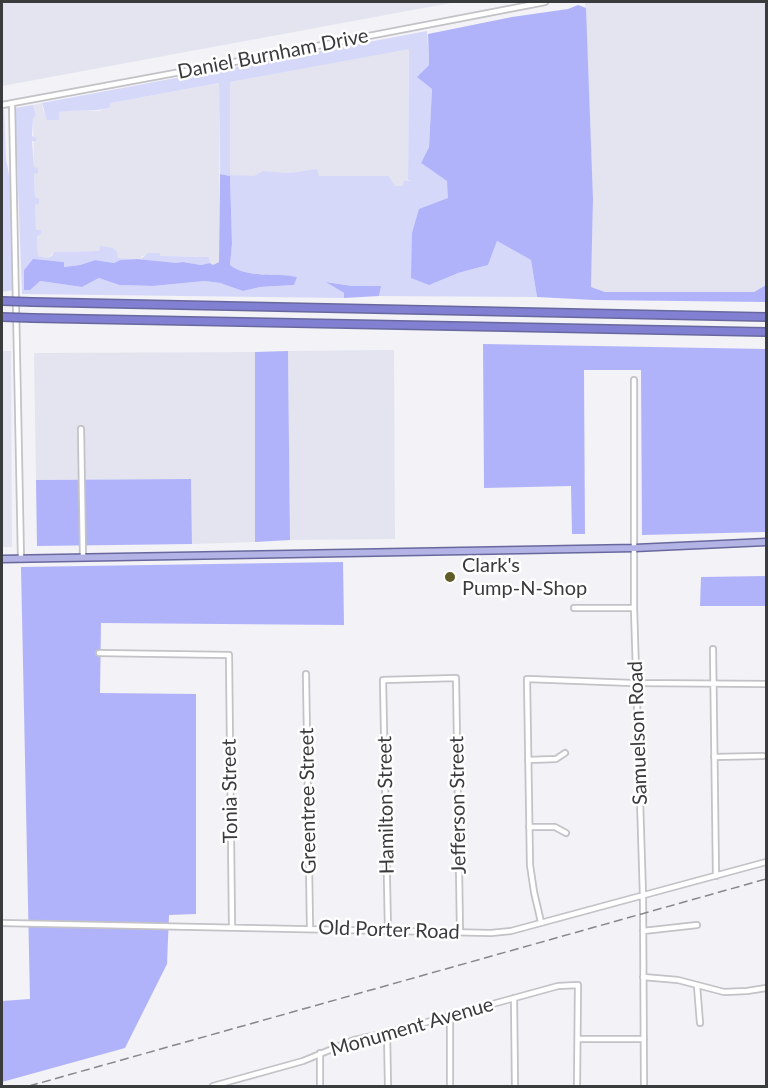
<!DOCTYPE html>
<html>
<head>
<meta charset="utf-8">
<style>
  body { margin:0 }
  #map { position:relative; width:768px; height:1088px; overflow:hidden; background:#f2f2f7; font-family:Lato,sans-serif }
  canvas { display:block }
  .frame { position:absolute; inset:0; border:3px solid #3a3b3c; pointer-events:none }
</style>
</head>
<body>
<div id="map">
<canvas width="768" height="1088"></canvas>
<div class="frame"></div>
</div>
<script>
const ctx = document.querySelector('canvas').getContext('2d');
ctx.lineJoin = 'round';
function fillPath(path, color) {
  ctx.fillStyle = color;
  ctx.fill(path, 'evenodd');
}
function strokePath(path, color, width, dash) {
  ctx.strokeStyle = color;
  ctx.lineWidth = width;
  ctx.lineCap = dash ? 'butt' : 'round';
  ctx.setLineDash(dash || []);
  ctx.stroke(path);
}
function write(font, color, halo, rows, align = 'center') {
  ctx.font = font + ' Lato,sans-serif';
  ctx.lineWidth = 5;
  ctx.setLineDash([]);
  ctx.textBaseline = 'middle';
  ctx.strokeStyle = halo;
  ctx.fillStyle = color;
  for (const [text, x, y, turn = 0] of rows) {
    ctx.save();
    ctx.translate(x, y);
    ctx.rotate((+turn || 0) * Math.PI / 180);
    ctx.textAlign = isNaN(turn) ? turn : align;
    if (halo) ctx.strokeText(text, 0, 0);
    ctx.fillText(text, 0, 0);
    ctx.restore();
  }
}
const built = new Path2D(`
  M2,2H456L2,86Z
  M585,2H766V285L754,292H605L591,287L593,199Z
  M409,48L408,180L413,182L403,186H395L389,176H319L316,170L290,173L279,172L255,176H230V82Z
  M219,83V262L213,265L210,263L209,257L160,256V253L142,256L141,259L118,258L100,247L99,251L54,252L48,258L38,256L37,235L41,234V231L36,230L35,205L39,204L35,198L34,173H37L34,167L33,119L36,115L33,105L42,103L43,111L59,120L58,112L70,110L99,111L109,108L111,103Z
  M394,350L395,539L290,540L288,351Z
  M2,351H11L12,547H2Z
  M255,352V542L192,544L191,479L36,480L34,353Z`);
const green = new Path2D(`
  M427,31L429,65L418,77L432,89L429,147L421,163L448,181L458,273L488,265L497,241L531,260L537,297L379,296L380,286H352L328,282L344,293V298L22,294L15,108L33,105L36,115L33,119L32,136L36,138V141H32L34,167L38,168V173L34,174L35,197L39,199V204L35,205L36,230H41V234L37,236L38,256C45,257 50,261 54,252L99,251L100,246L113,248L117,252L118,258L141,259L148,253H160V256L209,257L210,263L201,265L183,262L176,264L137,259L120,260L114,263L95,260L80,265L64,267V262L55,261L29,264L24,270V289L40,281L82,287L99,278L119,285L153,286L205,281L220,283L243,291L260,287L294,285L296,277C275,272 248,279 230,265L232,244L230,176L220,174L219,83L111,103L109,108C93,112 76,109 59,112V120H47L42,103ZM409,49L408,180L411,181H404L403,186H395L389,176H319L317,169L290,173L263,171L254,176L230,175V82Z
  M2,109L4,110L6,160L10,179L13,287V290L2,292Z`);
const forest = new Path2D(`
  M578,5L586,8L593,199L591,287L605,292H754L766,285V302L594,300L537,297L531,260L497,241L488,265L458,273L429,285L411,278L412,233L419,209L448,198L447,181L421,163L429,147L432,89L417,77L429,65L428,34L512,17L568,9Z
  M220,174L230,176L232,244L230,265C248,279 276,272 297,277L294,285L260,287L243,291L220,283L205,281L153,286L119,285L99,278L82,287L40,281L30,290H24V270L33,259L64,262V267L80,265L95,260L114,263L120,260L137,259L176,263L183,262L201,265L210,263L213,265L219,262Z
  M326,282L352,286H381L379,296L344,298V293Z
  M483,344L766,349V532L642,535L641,370H584L585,534H572L571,486L484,488Z
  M288,351L290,540L255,542V352Z
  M191,479L192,544L37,546L36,480Z
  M343,562L344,625L101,623L100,693L196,694V914L169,915L167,964L125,1048L2,1082V1001L30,999L21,567Z
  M766,576V606H700L701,577Z`);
const minor = new Path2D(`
  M12,104L21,559
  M2,105L213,66L545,2
  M634,380V608L643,896L644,1086
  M81,429L83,557
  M574,608H634
  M713,649L716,876
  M99,653L229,655L232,926
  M306,674L310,928
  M714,757L763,756
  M528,760L556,759L565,753
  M529,827H555L566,833
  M541,922L534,892L530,865L527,679L632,683L766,684
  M2,923L491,933L511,931L766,862
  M388,931L383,680L456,678L460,932
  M643,931L697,925
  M643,977L678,980L724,992L747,991L766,988
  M697,986L700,1023
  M514,998L515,1086
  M450,1016V1086
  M387,1033L388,1086
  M578,1039H644
  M320,1053V1086
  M213,1086L303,1061L354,1040L387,1033L558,986L578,985L577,1086`);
const major = new Path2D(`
  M2,559L635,548L766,542`);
const highway = new Path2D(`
  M33,302L766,317
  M33,318L766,332`);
const rail = new Path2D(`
  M29,1086L766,879`);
const highwayBridge = new Path2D(`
  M2,301L33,302
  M2,317L33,318`);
const markers = [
  [450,577,6,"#615b27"]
];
const streetNames = [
  ["Daniel Burnham Drive",273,54,-11],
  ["Samuelson Road",638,733,-92],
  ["Tonia Street",230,791,-91],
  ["Greentree Street",308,801,-91],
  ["Hamilton Street",386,805,-91],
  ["Jefferson Street",458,805,-91],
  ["Old Porter Road",389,930,2],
  ["Monument Avenue",412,1027,-16]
];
const poiNames = [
  ["Clark's",462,566],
  ["Pump-N-Shop",462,589]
];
fillPath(built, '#e3e4ef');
fillPath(green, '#d6d8fa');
fillPath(forest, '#b1b3fa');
strokePath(minor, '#c2c2c7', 8);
strokePath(major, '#68689e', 9);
strokePath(highway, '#68689e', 10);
strokePath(minor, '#fff', 4.5);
strokePath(major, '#b3b3e5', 6);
strokePath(highway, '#8180d3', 7);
strokePath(rail, '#87888a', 1.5, [9, 4.5]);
strokePath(highwayBridge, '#68689e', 10, []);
strokePath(highwayBridge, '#8180d3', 7);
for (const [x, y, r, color] of markers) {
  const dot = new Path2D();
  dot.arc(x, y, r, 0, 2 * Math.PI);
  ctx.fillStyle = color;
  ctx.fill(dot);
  strokePath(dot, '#fff', 2);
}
write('20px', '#3a3b3c', '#fff', streetNames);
write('20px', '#3a3b3c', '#fff', poiNames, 'left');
</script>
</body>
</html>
